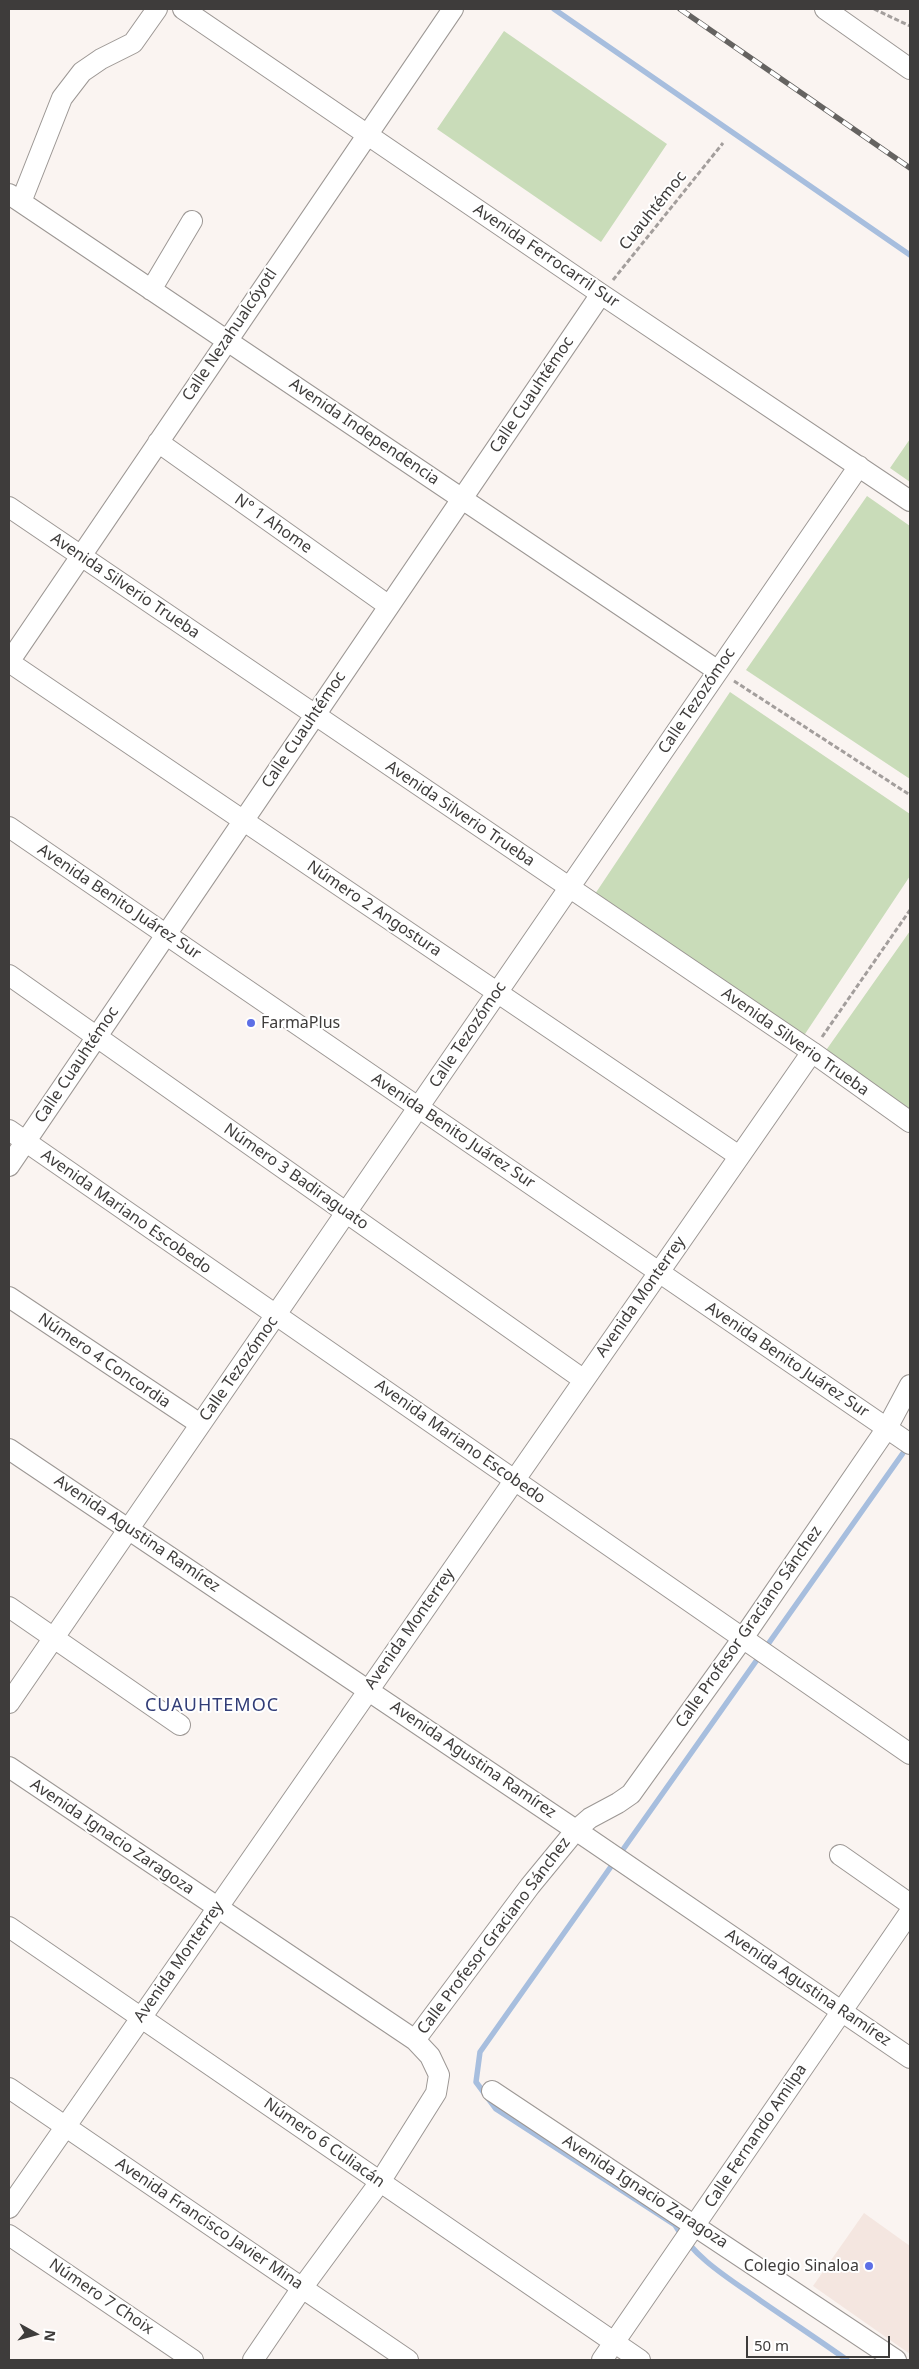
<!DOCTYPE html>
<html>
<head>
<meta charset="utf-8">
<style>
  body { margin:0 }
  #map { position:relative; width:919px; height:2369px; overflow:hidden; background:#faf4f1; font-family:"Noto Sans",sans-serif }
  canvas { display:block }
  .frame { position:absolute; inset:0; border:10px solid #3e3c3b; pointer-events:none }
  .north { position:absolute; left:10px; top:2309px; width:50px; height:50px; -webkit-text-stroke:4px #fff; paint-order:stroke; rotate:97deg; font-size:14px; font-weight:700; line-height:20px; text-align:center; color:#3e3c3b }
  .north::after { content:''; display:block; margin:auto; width:18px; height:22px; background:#3e3c3b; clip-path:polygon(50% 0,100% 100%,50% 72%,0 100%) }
  .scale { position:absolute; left:746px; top:2336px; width:144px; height:22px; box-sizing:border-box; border:2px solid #3e3c3b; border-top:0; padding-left:6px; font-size:15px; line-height:18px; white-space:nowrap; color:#3e3c3b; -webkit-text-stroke:4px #fff; paint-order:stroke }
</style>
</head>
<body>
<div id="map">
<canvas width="919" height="2369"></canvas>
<div class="frame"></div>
<div class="north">N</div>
<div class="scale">50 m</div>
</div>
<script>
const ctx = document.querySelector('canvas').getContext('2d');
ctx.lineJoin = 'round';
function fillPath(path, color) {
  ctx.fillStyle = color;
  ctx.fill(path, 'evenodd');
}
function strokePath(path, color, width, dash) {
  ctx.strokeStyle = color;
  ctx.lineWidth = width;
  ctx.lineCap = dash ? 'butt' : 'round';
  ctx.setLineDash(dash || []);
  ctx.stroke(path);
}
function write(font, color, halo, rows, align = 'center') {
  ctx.font = font + ' "Noto Sans",sans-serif';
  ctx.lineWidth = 4;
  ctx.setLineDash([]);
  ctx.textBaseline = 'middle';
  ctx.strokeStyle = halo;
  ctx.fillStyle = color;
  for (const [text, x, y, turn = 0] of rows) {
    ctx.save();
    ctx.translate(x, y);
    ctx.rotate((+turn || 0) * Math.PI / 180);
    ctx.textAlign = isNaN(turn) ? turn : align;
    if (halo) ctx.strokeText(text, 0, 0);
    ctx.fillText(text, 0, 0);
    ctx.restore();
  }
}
const built = new Path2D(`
  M864,2213L910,2246V2354L813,2286Z`);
const green = new Path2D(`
  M504,31L667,144L601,242L437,129Z
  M910,439V482L890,468Z
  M867,496L910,526V779L746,670Z
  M730,692L910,814V876L803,1037L593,897Z
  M910,931V1123L822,1056Z`);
const stream = new Path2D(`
  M554,9L910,255
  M847,2360C819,2340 790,2321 761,2301C730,2279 695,2259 675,2225L496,2109L476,2082L480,2052L908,1446`);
const path = new Path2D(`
  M874,9L910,26
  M613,280L723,143
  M734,681L910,795
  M822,1037L910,910`);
const minor = new Path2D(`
  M183,9L601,294L910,501
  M825,9L910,69
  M9,194L718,671
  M21,202L62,98L82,72L101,59L133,43L157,9
  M151,290L192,221
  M158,442L389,606
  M9,507L812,1052L910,1122
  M9,662L739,1156
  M9,662L453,9
  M9,827L910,1444
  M9,975L584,1380
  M9,1130L910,1754
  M9,1166L601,294
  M9,1297L200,1424
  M9,1449L589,1839L910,2058
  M9,1607L180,1725
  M9,1703L859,466
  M9,1767L415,2040
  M840,1855L910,1904
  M9,1927L640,2360
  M9,2088L408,2360
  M492,2091L896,2360
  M9,2208L812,1052
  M9,2235L193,2360
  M253,2360L302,2288L380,2182L436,2093L439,2075L430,2056L415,2040L530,1886L576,1830L590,1818L618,1803L631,1794L743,1638L887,1428L910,1385
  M602,2360L910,1912`);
const rail = new Path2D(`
  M680,9L910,168`);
const markers = [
  [251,1023,5,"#5d6fe6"],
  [869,2266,5,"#5d6fe6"]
];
const streetNames = [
  ["Cuauhtémoc",653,211,-51],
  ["Avenida Ferrocarril Sur",546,256,34],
  ["Calle Nezahualcóyotl",230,335,-56],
  ["Calle Cuauhtémoc",532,395,-56],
  ["Avenida Independencia",364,432,34],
  ["N° 1 Ahome",273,524,35],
  ["Avenida Silverio Trueba",125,586,34],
  ["Calle Tezozómoc",697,701,-56],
  ["Calle Cuauhtémoc",304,730,-56],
  ["Avenida Silverio Trueba",460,814,34],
  ["Avenida Benito Juárez Sur",119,902,34],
  ["Número 2 Angostura",374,909,34],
  ["Calle Tezozómoc",468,1035,-56],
  ["Avenida Silverio Trueba",795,1042,35],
  ["Calle Cuauhtémoc",77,1065,-56],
  ["Avenida Benito Juárez Sur",453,1131,34],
  ["Número 3 Badiraguato",296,1177,35],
  ["Avenida Mariano Escobedo",126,1212,35],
  ["Avenida Monterrey",641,1297,-55],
  ["Avenida Benito Juárez Sur",787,1360,34],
  ["Número 4 Concordia",104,1361,34],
  ["Calle Tezozómoc",239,1369,-55],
  ["Avenida Mariano Escobedo",460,1442,35],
  ["Avenida Agustina Ramírez",137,1534,34],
  ["Calle Profesor Graciano Sánchez",749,1627,-55],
  ["Avenida Monterrey",410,1629,-55],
  ["Avenida Agustina Ramírez",473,1760,34],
  ["Avenida Ignacio Zaragoza",112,1837,34],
  ["Calle Profesor Graciano Sánchez",494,1936,-53],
  ["Avenida Monterrey",179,1962,-55],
  ["Avenida Agustina Ramírez",808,1988,34],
  ["Calle Fernando Amilpa",756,2136,-56],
  ["Número 6 Culiacán",324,2143,35],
  ["Avenida Ignacio Zaragoza",645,2192,33],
  ["Avenida Francisco Javier Mina",209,2224,34],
  ["Número 7 Choix",101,2297,34]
];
const poiNames = [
  ["FarmaPlus",261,1023],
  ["Colegio Sinaloa",859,2266,"right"]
];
const neighbourhoodNames = [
  ["CUAUHTEMOC",212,1706]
];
fillPath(built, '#f4e6e0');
fillPath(green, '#c9dcb9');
strokePath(stream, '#a7bede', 5.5);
strokePath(minor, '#9c9794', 22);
strokePath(path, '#a39e9c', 3, [5, 2.5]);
strokePath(minor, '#fff', 20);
strokePath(rail, '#656361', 5.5);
strokePath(rail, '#fff', 4, [11]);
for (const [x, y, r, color] of markers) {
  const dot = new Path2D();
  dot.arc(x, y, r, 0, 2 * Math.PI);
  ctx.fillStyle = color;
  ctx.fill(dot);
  strokePath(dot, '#fff', 2);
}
write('16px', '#3e3c3b', '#fff', streetNames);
write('16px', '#3e3c3b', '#fff', poiNames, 'left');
ctx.letterSpacing = '1px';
write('18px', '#323d77', '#fff', neighbourhoodNames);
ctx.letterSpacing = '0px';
</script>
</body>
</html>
